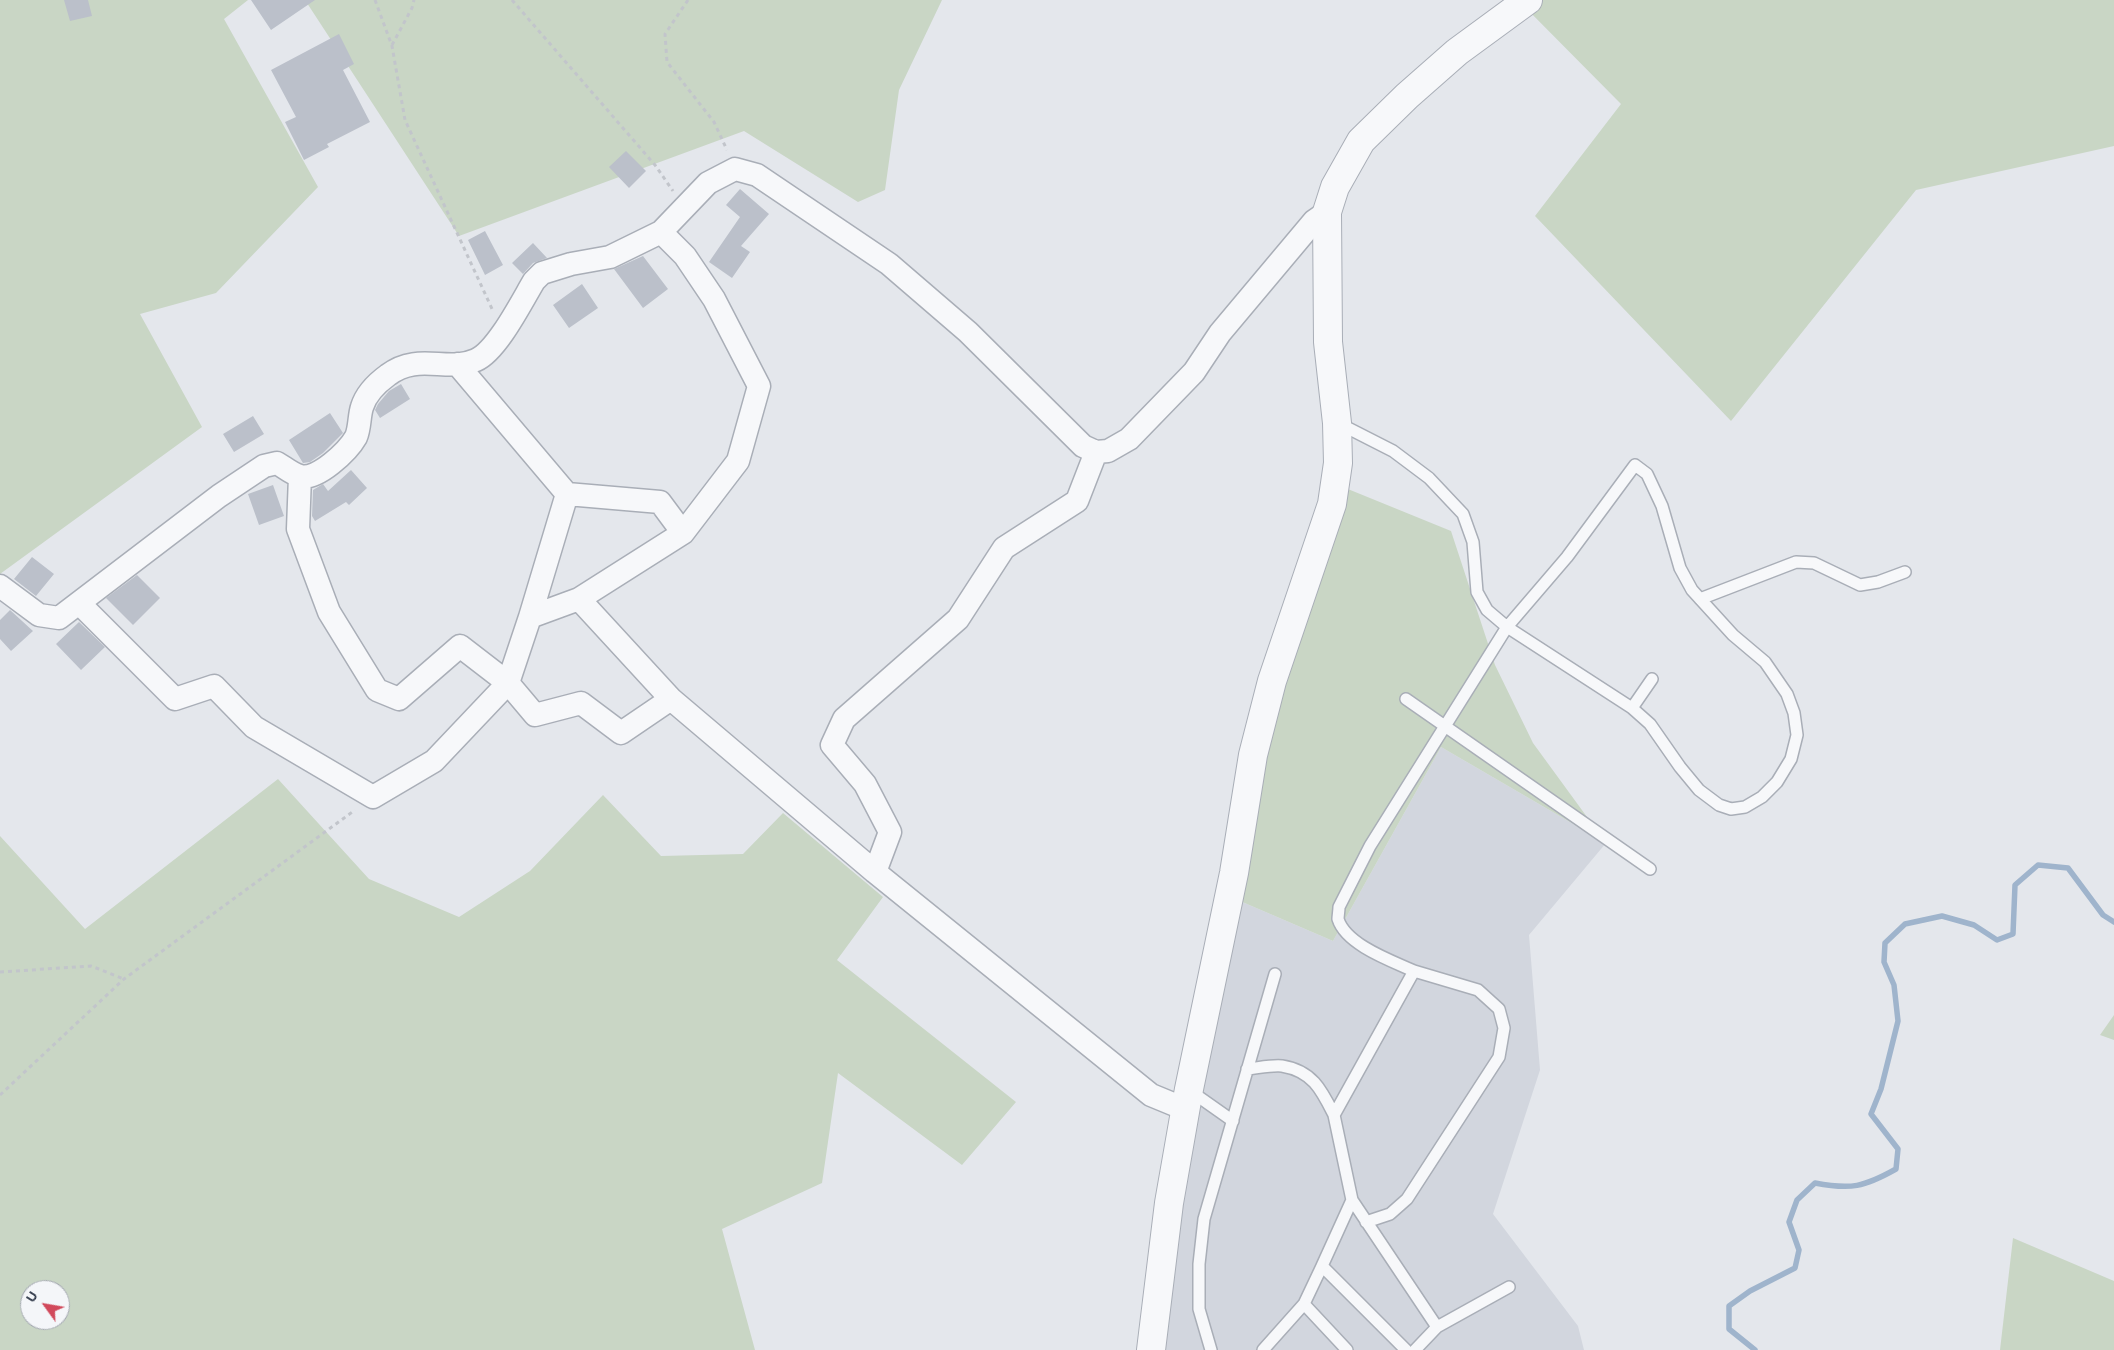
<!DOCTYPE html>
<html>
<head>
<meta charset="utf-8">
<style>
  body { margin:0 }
  #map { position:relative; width:2114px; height:1350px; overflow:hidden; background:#e4e7ec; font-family:Overpass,sans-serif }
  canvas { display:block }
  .north { position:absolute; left:20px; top:1280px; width:50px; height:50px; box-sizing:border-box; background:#f4f6f9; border:1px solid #a4a8b1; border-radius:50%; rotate:302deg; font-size:14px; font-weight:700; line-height:20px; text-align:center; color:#2b3445 }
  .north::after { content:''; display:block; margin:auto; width:18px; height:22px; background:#d1495b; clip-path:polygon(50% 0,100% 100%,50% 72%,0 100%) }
</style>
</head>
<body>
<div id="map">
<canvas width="2114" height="1350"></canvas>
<div class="north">U</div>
</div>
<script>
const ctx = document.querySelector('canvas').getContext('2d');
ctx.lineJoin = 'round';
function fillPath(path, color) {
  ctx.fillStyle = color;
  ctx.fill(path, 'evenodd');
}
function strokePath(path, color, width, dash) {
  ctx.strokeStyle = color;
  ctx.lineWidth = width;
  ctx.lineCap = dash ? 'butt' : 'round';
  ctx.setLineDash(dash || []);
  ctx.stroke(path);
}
const built = new Path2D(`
  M1441,747L1606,843L1529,935L1540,1070L1493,1214L1578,1326L1584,1350H1149L1233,898L1333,941Z`);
const green = new Path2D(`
  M0,0H248L224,19L318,187L216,293L140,314L202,427L0,574Z
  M305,0H942L899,90L885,190L858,202L744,131L459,236Z
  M1518,0H2114V146L1916,190L1731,421L1535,216L1621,104Z
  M1338,485L1451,531L1495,665L1533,743L1606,843L1441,747L1333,941L1233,898L1266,686Z
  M278,779L369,879L459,917L530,871L603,795L661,856L743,854L783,813L883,897L837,960L1016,1102L962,1165L838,1073L822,1183L722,1229L755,1350H0V836L85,929ZM30,1290H60V1320H30Z
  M2114,1015V1040L2100,1035Z
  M2013,1238L2114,1281V1350H2000Z`);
const stream = new Path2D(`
  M1755,1350L1729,1329V1306L1750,1291L1795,1268L1799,1250L1789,1222L1797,1200L1815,1183C1851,1190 1864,1187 1896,1169L1898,1149L1871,1114L1881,1089L1898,1021L1894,985L1884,962L1885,943L1905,924L1942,916L1974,925L1997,940L2013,934L2015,885L2038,865L2068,868L2103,915L2114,922`);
const building = new Path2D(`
  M64,0H88L92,16L70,21Z
  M251,0H315L271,30Z
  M339,34L354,64L343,70L370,122L327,144L329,147L304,160L285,122L296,117L271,70Z
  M626,151L646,171L629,188L609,167Z
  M740,189L769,214L741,246L750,252L732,278L709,262L740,217L726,205Z
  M485,231L503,265L485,275L468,240Z
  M533,243L547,258L533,263L523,274L512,263Z
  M643,256L668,289L643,308L614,269Z
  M582,284L598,308L569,328L553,305Z
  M401,384L410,399L380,418L375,410L378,404L389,391Z
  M330,413L343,433L323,453L310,462L303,463L289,440Z
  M253,416L264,434L234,452L223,434Z
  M351,470L367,488L349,505L346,502L315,521L312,516L313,490L323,484L328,491Z
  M273,485L284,516L259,525L248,494Z
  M32,557L54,574L36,596L14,579Z
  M137,575L160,598L133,625L106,598Z
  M10,610L33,631L11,651L0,639V620Z
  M79,622L105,647L81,670L56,644Z`);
const path = new Path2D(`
  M375,0L392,46L405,120L493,311
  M512,0L655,165L673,191
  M688,0L665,34L667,62L714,122L727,150
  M392,45L412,8L414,0
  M0,972L91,966L124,979
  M0,1095L124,979L355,810`);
const service = new Path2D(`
  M1338,423L1393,451L1429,478L1463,514L1473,542L1477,592L1487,610L1507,627L1370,846L1339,907C1339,911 1338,916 1338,919C1346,945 1392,961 1414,971L1334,1115L1352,1200L1437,1327
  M1635,465L1647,474L1662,506L1680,568L1692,590L1733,635L1765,662L1787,694L1794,713L1797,735L1791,759L1777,782L1762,797L1745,807L1731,809L1719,805L1699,790L1680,767L1650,724L1632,708L1507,627L1567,557Z
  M1700,599L1796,562L1814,563L1860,585L1878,582L1905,572
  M1406,699L1650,869
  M1632,708L1652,679
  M1247,1069C1258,1068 1271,1065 1282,1066C1313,1071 1322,1091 1334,1115
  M1189,1090L1233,1121
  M1366,1222L1390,1214L1407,1199L1499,1057L1504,1028L1499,1009L1478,990L1414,971
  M1322,1266L1352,1200
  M1304,1304L1347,1350
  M1211,1350L1199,1309V1264L1204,1219L1275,974
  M1263,1350L1304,1304L1322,1266L1406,1350
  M1415,1350L1437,1327L1509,1287`);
const minor = new Path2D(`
  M661,232L685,256L714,299L759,386L738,461L683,533L579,599L671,699L875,872L1151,1095L1185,1109
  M457,364L567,494L660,502L683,533
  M300,476L298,529L329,612L377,690L399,699L460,646L508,683L535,715L581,703L621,733L671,699
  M0,586L39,615L59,618L219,496L264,466L277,463C284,467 292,474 300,476C317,481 348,451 356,437C360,428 359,416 362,407C366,394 377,383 388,375C418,352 447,373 476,360C497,351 522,301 534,281L542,273L571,264L610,257L661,232L708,183L735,169L757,175L889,264L968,332L1083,446L1096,452L1108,451L1129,439L1194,372L1220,333L1314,221L1327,212
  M80,604L175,699L214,686L254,727L373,797L434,761L508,683L530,617L579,599
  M530,617L567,494
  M875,872L890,832L865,784L832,745L844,719L958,619L1004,548L1077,501L1096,452`);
const tertiary = new Path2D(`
  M1151,1350L1169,1203L1189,1089L1234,873L1253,755L1272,681L1332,504L1338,463L1337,423L1328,342L1327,212L1335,187L1361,141L1407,96L1457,52L1528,0`);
fillPath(built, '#d2d6de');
fillPath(green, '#c9d6c5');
strokePath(stream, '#9fb4cc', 5.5);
fillPath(building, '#bbc0ca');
strokePath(service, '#a9aeb7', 14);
strokePath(minor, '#a9aeb7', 25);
strokePath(tertiary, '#a9aeb7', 30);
strokePath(path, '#c2c5cb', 3, [4, 4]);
strokePath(service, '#f7f8fa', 11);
strokePath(minor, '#f7f8fa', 22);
strokePath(tertiary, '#f7f8fa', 28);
</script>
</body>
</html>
